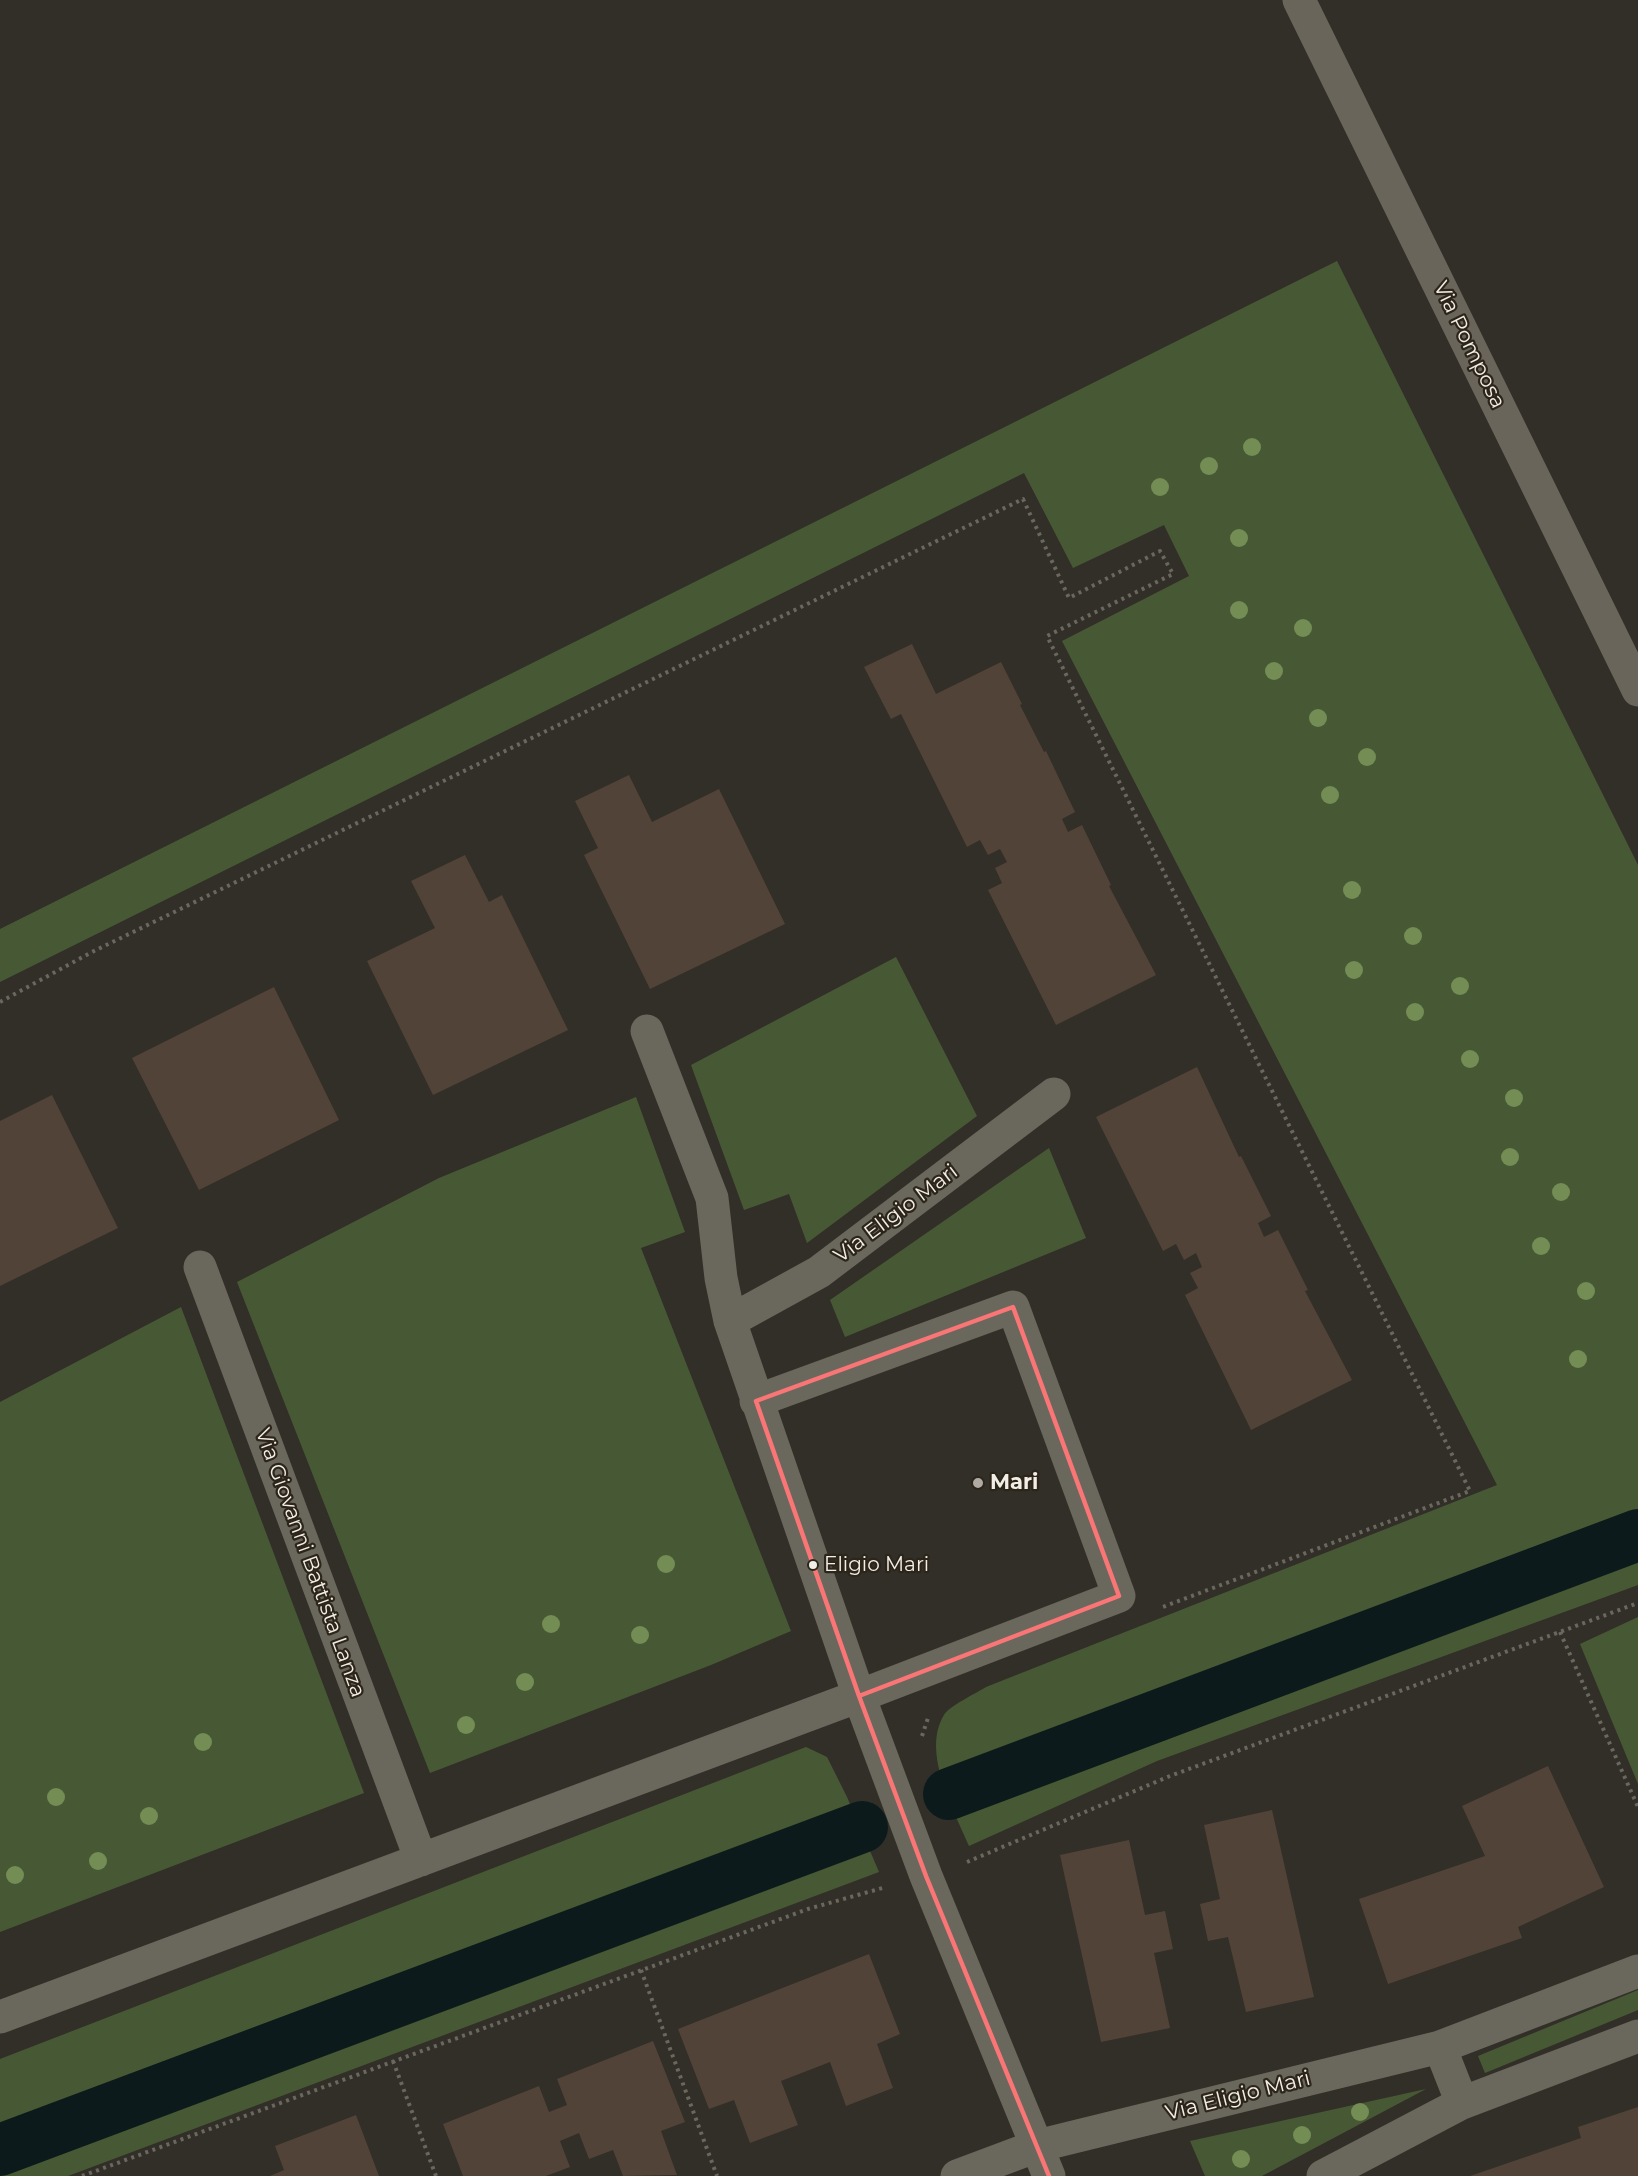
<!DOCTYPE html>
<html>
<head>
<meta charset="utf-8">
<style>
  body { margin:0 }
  canvas { display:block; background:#322e28 }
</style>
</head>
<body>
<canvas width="1638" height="2176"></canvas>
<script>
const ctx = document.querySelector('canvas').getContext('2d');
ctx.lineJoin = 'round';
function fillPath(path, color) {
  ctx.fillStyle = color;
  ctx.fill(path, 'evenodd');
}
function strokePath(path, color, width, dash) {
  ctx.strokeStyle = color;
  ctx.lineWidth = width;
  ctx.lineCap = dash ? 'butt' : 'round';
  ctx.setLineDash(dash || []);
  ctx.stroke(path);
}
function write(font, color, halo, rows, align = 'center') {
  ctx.font = font + ' Montserrat,sans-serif';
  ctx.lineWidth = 4.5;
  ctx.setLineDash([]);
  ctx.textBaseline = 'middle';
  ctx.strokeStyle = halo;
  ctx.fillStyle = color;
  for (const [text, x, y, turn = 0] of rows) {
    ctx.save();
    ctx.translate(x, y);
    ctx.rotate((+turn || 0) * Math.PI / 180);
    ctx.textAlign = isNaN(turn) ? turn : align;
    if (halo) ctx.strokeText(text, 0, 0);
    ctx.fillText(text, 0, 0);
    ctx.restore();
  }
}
const green = new Path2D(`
  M1337,261L1638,865V1585L1157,1761L969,1846C954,1810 921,1752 944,1715C949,1706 977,1693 986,1687L1497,1485L1062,641L1189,576L1164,525L1073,568L1024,473L0,982V929Z
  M896,957L977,1116L807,1243L789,1194L744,1210L691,1065Z
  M636,1097L685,1232L641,1248L791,1631L711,1665L430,1773L237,1282L439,1178Z
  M1049,1148L1086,1238L845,1337L830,1300Z
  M181,1307L364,1793L0,1932V1402Z
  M1638,1617V1784L1580,1644Z
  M806,1747L827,1757L847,1797L879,1872L68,2176H0V2059Z
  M1638,1990V2010L1485,2073L1478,2056Z
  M1426,2089L1262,2176H1205L1190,2141Z`);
const canal = new Path2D(`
  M949,1794L1638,1535
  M0,2150L862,1827`);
const building = new Path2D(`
  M912,644L936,694L1001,662L1022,704L1020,705L1044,752L1046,751L1075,812L1062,819L1068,832L1082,825L1111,885L1109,886L1156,975L1056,1025L988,890L1002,883L995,868L1007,862L1000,849L988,855L980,840L967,847L901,714L891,719L864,667Z
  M629,775L652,822L719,789L785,924L650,989L584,855L598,848L575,801Z
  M465,855L489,902L502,895L568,1030L433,1095L367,961L435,928L411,881Z
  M274,987L339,1120L199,1190L132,1058Z
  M1197,1067L1239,1157L1241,1156L1271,1216L1258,1223L1264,1237L1278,1230L1308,1290L1305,1291L1352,1380L1251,1430L1185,1295L1198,1288L1190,1273L1202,1267L1196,1253L1184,1260L1176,1244L1163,1251L1096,1117Z
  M52,1095L118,1228L0,1286V1121Z
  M1548,1766L1604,1887L1518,1927L1522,1938L1388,1984L1359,1899L1485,1856L1462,1806Z
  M1272,1810L1314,1997L1246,2012L1228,1937L1208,1941L1200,1904L1220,1899L1204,1825Z
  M1129,1840L1145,1915L1165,1911L1173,1949L1154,1953L1170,2028L1101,2042L1060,1855Z
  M869,1954L900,2034L877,2044L893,2088L846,2106L830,2062L781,2081L798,2125L750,2143L734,2100L709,2109L678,2029Z
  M653,2041L685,2122L661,2131L677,2175L623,2176L613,2150L589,2159L579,2133L560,2141L570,2167L546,2176H463L443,2124L539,2086L549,2112L567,2105L557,2079Z
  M1638,2107V2176H1470L1581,2138L1578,2127Z
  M356,2115L379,2176H270L284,2170L275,2146Z`);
const path = new Path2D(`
  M0,1002L92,952L1023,499L1069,598L1160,551L1173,574L1047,636L1470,1491L1160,1608
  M1560,1632L1638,1807
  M922,1736L929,1715
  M967,1862L1170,1776L1638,1603
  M641,1970L717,2176
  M393,2061L436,2176
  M82,2176L808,1909L886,1887`);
const minor = new Path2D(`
  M647,1031L712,1198L721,1278L730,1321L859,1696L926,1876L1049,2176
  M200,1267L421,1860
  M730,1321L819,1272L1054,1094
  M0,2017L859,1696L1119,1596L1013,1307L756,1401
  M1440,2047L1462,2103
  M957,2176L1037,2146L1440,2047L1638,1971
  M1323,2176L1462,2103L1638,2036`);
const major = new Path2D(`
  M1299,0L1638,690`);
const bus1 = new Path2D(`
  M1013,1307L1119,1596L859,1696L756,1401Z
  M859,1696L926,1876L1049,2176`);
const trees = [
  [1252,447],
  [1209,466],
  [1160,487],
  [1239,538],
  [1239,610],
  [1303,628],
  [1274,671],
  [1318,718],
  [1367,757],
  [1330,795],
  [1352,890],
  [1413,936],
  [1354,970],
  [1460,986],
  [1415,1012],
  [1470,1059],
  [1514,1098],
  [1510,1157],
  [1561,1192],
  [1541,1246],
  [1586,1291],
  [1578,1359],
  [666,1564],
  [551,1624],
  [640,1635],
  [525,1682],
  [466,1725],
  [203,1742],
  [56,1797],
  [149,1816],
  [98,1861],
  [15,1875],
  [1360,2112],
  [1302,2135],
  [1241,2159]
];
const markers = [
  [978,1483,6,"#afaaa4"],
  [813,1565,5,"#f2ede6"]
];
const busNames = [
  ["Eligio Mari",824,1565]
];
const streetNames = [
  ["Via Pomposa",1469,345,64],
  ["Via Eligio Mari",896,1214,-37],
  ["Via Giovanni Battista Lanza",310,1563,70],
  ["Via Eligio Mari",1238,2096,-14]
];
const poiNames = [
  ["Mari",990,1483]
];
fillPath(green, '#475934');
strokePath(canal, '#0d1a1c', 52);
fillPath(building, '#514337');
strokePath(path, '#6a675f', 4, [3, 4.5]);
strokePath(minor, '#6a675c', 33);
strokePath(major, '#6a655a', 33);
strokePath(bus1, '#fa7575', 4.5);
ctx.fillStyle = '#738d55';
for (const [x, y] of trees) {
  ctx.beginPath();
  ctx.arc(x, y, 9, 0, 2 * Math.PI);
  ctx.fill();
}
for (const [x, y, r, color] of markers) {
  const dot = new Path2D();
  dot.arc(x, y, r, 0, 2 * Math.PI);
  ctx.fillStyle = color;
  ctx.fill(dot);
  strokePath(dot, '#2c251a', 2);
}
write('20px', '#f2ede6', '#2c251a', busNames, 'left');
write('21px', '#f2ede6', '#2c251a', streetNames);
write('bold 21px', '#f2ede6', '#2c251a', poiNames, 'left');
</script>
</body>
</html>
